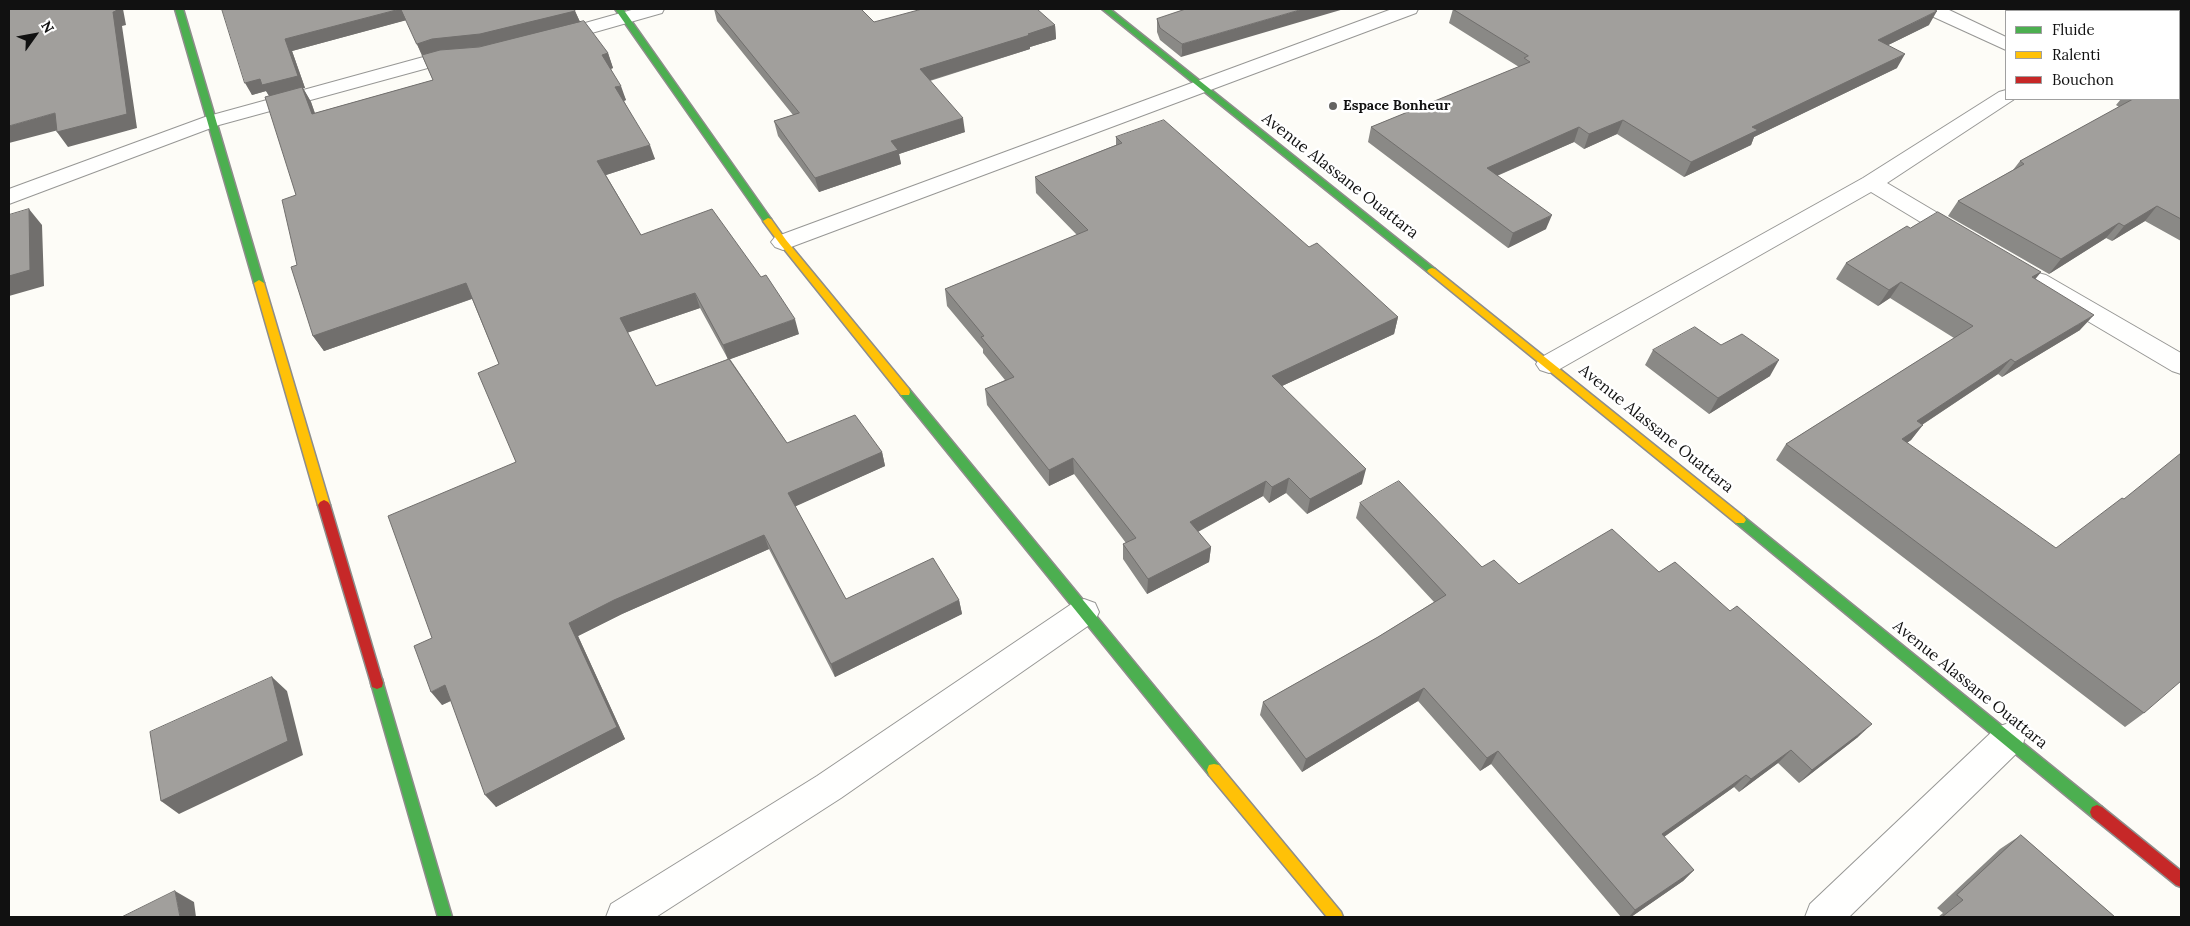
<!DOCTYPE html>
<html>
<head>
<meta charset="utf-8">
<style>
  body { margin:0 }
  #map { position:relative; width:2190px; height:926px; overflow:hidden; background:#fdfcf7; font-family:Lora,serif }
  canvas { display:block }
  .frame { position:absolute; inset:0; border:10px solid #111; pointer-events:none }
  .legend { position:absolute; left:2005px; top:10px; width:175px; height:90px; box-sizing:border-box; background:#fff; border:1px solid #a0a0a0; margin:0; padding:6px 9px; list-style:none; font-size:15px; color:#111 }
  .legend li { display:flex; align-items:center; gap:10px; height:25px }
  .legend b { width:25px; border:1px solid #a0a0a0 }
  .north { position:absolute; left:10px; top:10px; width:50px; height:50px; -webkit-text-stroke:4px #fff; paint-order:stroke; rotate:58deg; font-size:14px; font-weight:700; line-height:20px; text-align:center; color:#111 }
  .north::after { content:''; display:block; margin:auto; width:18px; height:22px; background:#111; clip-path:polygon(50% 0,100% 100%,50% 72%,0 100%) }
</style>
</head>
<body>
<div id="map">
<canvas width="2190" height="926"></canvas>
<div class="frame"></div>
<ul class="legend">
<li><b style="height:6px;background:#4caf50"></b>Fluide</li>
<li><b style="height:6px;background:#ffc107"></b>Ralenti</li>
<li><b style="height:6px;background:#c62828"></b>Bouchon</li>
</ul>
<div class="north">N</div>
</div>
<script>
const ctx = document.querySelector('canvas').getContext('2d');
ctx.lineJoin = 'round';
function strokePath(path, color, width, dash) {
  ctx.strokeStyle = color;
  ctx.lineWidth = width;
  ctx.lineCap = dash ? 'butt' : 'round';
  ctx.setLineDash(dash || []);
  ctx.stroke(path);
}
function fillPath(path, color) {
  ctx.fillStyle = color;
  ctx.fill(path, 'evenodd');
}
function write(font, color, halo, rows, align = 'center') {
  ctx.font = font + ' Lora,serif';
  ctx.lineWidth = 5;
  ctx.setLineDash([]);
  ctx.textBaseline = 'middle';
  ctx.strokeStyle = halo;
  ctx.fillStyle = color;
  for (const [text, x, y, turn = 0] of rows) {
    ctx.save();
    ctx.translate(x, y);
    ctx.rotate((+turn || 0) * Math.PI / 180);
    ctx.textAlign = isNaN(turn) ? turn : align;
    if (halo) ctx.strokeText(text, 0, 0);
    ctx.fillText(text, 0, 0);
    ctx.restore();
  }
}
const street = new Path2D(`
  M635,9H664L662,13L553,44L546,42L543,38L546,34Z
  M1392,9H1418L1416,13L791,247L783,250L775,247L771,242L775,237Z
  M1923,9H1947L2006,37V50L1925,13Z
  M2151,9H2173L2172,11H2150Z
  M462,50L469,52L472,56L469,60L446,63L219,125L9,204V189L205,117L438,53Z
  M2006,90V99H2014L2013,100L1887,183L1968,231L1972,236L1968,241L1960,243L1952,241L1871,192L1558,370L1549,373L1540,370L1536,364L1540,358L1863,178L1999,92Z
  M2038,273L2046,275L2181,353V374L2172,371L2030,287L2026,281L2030,275Z
  M1084,599L1095,603L1099,612L1095,621L841,798L656,917H606L611,904L817,776L1073,603Z
  M2009,723L2021,727L2025,738L2021,749L1849,917H1805L1810,904L1997,727Z`);
const fast = new Path2D(`
  M175,9H183L264,283L262,285L259,286L254,283Z
  M615,9H623L771,219V223H765Z
  M1102,9H1110L1435,269L1437,271L1435,273H1429Z
  M905,388L909,389L1219,765L1221,770L1219,775L1214,776L1209,775L901,395L900,392L901,389Z
  M1740,515L1744,517L2102,807L2104,812L2102,817L2097,819L2092,817L1736,523L1734,520L1736,517Z
  M377,677L382,679L383,683L452,917H438L371,683L372,679Z`);
const slow = new Path2D(`
  M768,218L771,219L786,240L909,389L910,392L909,395H901L780,244L763,221Z
  M1432,268L1435,269L1744,517L1746,520L1744,523H1736L1429,273L1427,271L1429,269Z
  M259,280L264,283L330,505L328,508H320L318,505L254,283Z
  M1214,764L1219,765L1341,912L1343,917H1327L1209,775L1207,770L1209,765Z`);
const jam = new Path2D(`
  M324,500L328,502L330,505L383,683L382,687L377,689L372,687L371,683L318,505L320,502Z
  M2097,805L2102,807L2181,871V887L2176,885L2092,817L2090,812L2092,807Z`);
const wall = new Path2D(`
  M222,9L575,11L580,22L608,53L613,68L611,69L626,100L624,101L655,159L606,175L641,235L799,334L730,359L787,443L882,452L885,466L795,506L846,599L959,600L962,614L835,677L769,549L622,614L578,636L625,739L496,807L451,701L442,705L432,638L516,462L499,364L472,299L324,351L313,336L297,265L296,195L269,96L266,91L252,95ZM406,20L433,80L315,113L311,102L303,88H305L292,51ZM700,308L728,359L656,386L627,333Z
  M714,9H861L874,22L1055,25L1056,39L1030,47V49L930,81L965,132L899,154L901,164L819,192L778,136L774,121L793,115L717,21Z
  M1186,9L1181,57L1160,40L1157,32V19Z
  M1453,9L1929,25L1888,45L1897,68L1754,137L1751,145L1684,177L1617,134L1584,149L1574,142L1497,176L1546,229L1508,248L1368,142L1371,127L1519,67L1449,23Z
  M2181,61V241L2145,221L2112,241L2106,238L2049,274L1948,216L1958,201L2013,170L2020,161L2119,107L2116,105L2121,99H2179Z
  M1116,137L1309,247L1398,317L1394,334L1282,386L1362,484L1307,514L1286,493L1269,503L1263,496L1198,532L1211,547L1209,562L1147,594L1123,559V544L1126,543L1074,474L1049,486L987,405L985,389L1005,380L983,353V349L947,306L945,289L1077,235L1036,193L1035,177L1116,145Z
  M1910,228L2041,272L2035,279L2080,330L2002,377L1998,374L1922,425L1911,440L1907,443L2144,713L2125,727L1776,460L1786,444L1954,338L1890,298L1878,306L1836,279L1846,263Z
  M1721,345L1770,376L1709,414L1645,365L1653,350Z
  M1360,503L1482,567L1519,584L1659,572L1858,737L1799,783L1778,763L1739,792L1734,787L1664,837L1694,870L1683,881L1631,917H1621L1491,764L1480,771L1418,701L1302,772L1260,715L1263,702L1378,637L1434,602L1356,518Z
  M2021,835L2115,917H1938L1943,913L1937,908L2000,849Z`);
const shadedWall = new Path2D(`
  M116,9H123L126,25L122,26L137,128L68,147L57,132L113,12Z
  M401,9L407,20L292,51L305,88H303L311,102L320,129L270,97L266,91L252,95L245,83L285,39Z
  M1303,9H1344L1181,57L1182,44Z
  M575,11L580,22L485,46L438,51L422,55L417,44L432,39Z
  M1937,11L1929,25L1870,54L1878,40Z
  M1055,25L1056,39L1030,47V49L921,83L920,69Z
  M608,53L613,68L607,70L602,55Z
  M1905,54L1897,68L1754,137L1751,145L1684,177L1691,162L1752,127Z
  M621,86L626,100L621,102L615,87Z
  M55,113L66,128L9,143V126Z
  M963,118L965,132L899,154L901,164L819,192L815,178L891,141Z
  M1623,120L1617,134L1584,149L1589,134Z
  M1579,127L1574,142L1482,182L1487,168Z
  M650,145L655,159L603,176L597,161Z
  M2157,206L2145,221L2112,241L2124,226Z
  M29,209L42,225L44,286L9,296V276Z
  M1552,215L1546,229L1508,248L1513,233Z
  M2119,223L2106,238L2049,274L2061,259Z
  M2041,272L2028,288L2032,277Z
  M1901,282L1890,298L1878,306L1889,290Z
  M466,283L474,298L324,351L313,336Z
  M695,293L700,308L626,333L620,318Z
  M2094,315L2080,330L2002,377L2015,362Z
  M1398,317L1394,334L1269,392L1272,376Z
  M795,319L799,334L728,360L723,345Z
  M2011,359L1998,374L1905,436L1917,421Z
  M1779,360L1770,376L1709,414L1718,398Z
  M1923,425L1911,440L1890,454L1902,439Z
  M882,452L885,466L792,508L788,493Z
  M1073,458L1074,474L1049,486V470Z
  M1366,469L1362,484L1307,514L1310,499Z
  M1289,478L1286,493L1269,503L1272,487Z
  M1266,481L1263,496L1188,537L1190,522Z
  M764,535L769,549L622,614L578,636L625,739L496,807L485,795L569,623L614,600Z
  M1211,547L1209,562L1147,594L1148,579Z
  M959,600L962,614L835,677L831,664Z
  M272,677L287,691L303,755L179,814L161,801Z
  M445,685L456,698L442,705L431,692Z
  M1424,688L1418,701L1302,772L1306,759Z
  M1872,724L1858,737L1799,783L1812,770Z
  M1791,750L1778,763L1739,792L1751,779Z
  M1498,751L1491,764L1480,771L1487,758Z
  M1746,775L1734,787L1651,846L1662,834Z
  M1694,870L1683,881L1631,917H1629L1635,910Z
  M175,891L194,902L196,917H180Z`);
const building = new Path2D(`
  M9,9H116V11L113,12L127,114L57,132L55,113L9,126Z
  M222,9H400L285,39L298,76L262,85L260,79L245,83Z
  M401,9H574L575,11L480,34L432,39L417,44Z
  M715,9H861L874,22L922,9H1037L1055,25L1028,34L1030,35L920,69L963,118L891,141L898,150L815,178L774,121L799,113Z
  M1186,9H1303L1182,44L1160,28L1157,19Z
  M1453,9H1933L1937,11L1878,40L1905,54L1752,127L1758,130L1691,162L1623,120L1589,134L1579,127L1487,168L1552,215L1513,233L1371,127L1530,62L1524,58L1528,56Z
  M584,21L608,53L602,55L621,86L615,87L650,145L597,161L641,235L712,209L761,277L766,275L795,319L723,345L695,293L620,318L656,386L729,359L787,443L855,415L882,452L788,493L846,599L933,558L959,600L831,664L764,535L614,600L569,623L617,727L485,795L445,685L431,692L414,646L432,638L388,516L516,462L478,373L499,364L466,283L313,336L291,267L297,265L282,200L296,195L265,97L302,87L312,114L433,80L422,55L440,50L479,47Z
  M2181,61V219L2157,206L2124,226L2119,223L2061,259L1958,201L2024,164L2020,161L2133,99H2179V62Z
  M1164,120L1309,247L1317,243L1398,317L1272,376L1366,469L1310,499L1289,478L1272,487L1266,481L1190,522L1211,547L1148,579L1123,544L1136,538L1073,458L1049,470L985,389L1014,377L981,337L984,336L945,289L1088,230L1035,177L1122,143L1116,137Z
  M29,209L30,270L9,276V215Z
  M1938,212L2041,272L2032,277L2094,315L2015,362L2011,359L1917,421L1923,425L1902,439L2056,548L2122,498L2124,499L2181,453V681L2144,713L1786,444L1973,326L1901,282L1889,290L1846,263L1907,226L1910,228Z
  M1695,327L1721,345L1742,334L1779,360L1718,398L1653,350Z
  M1399,481L1482,567L1494,560L1519,584L1612,529L1659,572L1675,562L1730,611L1737,606L1872,724L1812,770L1791,750L1751,779L1746,775L1662,834L1694,870L1635,910L1498,751L1487,758L1424,688L1306,759L1263,702L1378,637L1446,595L1360,503Z
  M272,677L288,741L161,801L150,732Z
  M2021,835L2115,917H1942L1963,900L1957,895Z
  M175,891L180,917H122Z`);
const markers = [
  [1333,106,5,"#646362"]
];
const farPoinames = [
  ["Espace Bonheur",1343,106]
];
const streetNames = [
  ["Avenue Alassane Ouattara",1340,176,38],
  ["Avenue Alassane Ouattara",1656,429,39],
  ["Avenue Alassane Ouattara",1970,685,39]
];
strokePath(street, '#979795', 2);
strokePath(fast, '#8e8d8b', 3);
strokePath(slow, '#8e8d8b', 3);
strokePath(jam, '#8e8d8b', 3);
fillPath(street, '#fffffe');
fillPath(fast, '#4caf50');
fillPath(slow, '#ffc107');
fillPath(jam, '#c62828');
fillPath(wall, '#8a8986');
fillPath(shadedWall, '#716f6d');
fillPath(building, '#a19f9c');
strokePath(building, '#716f6d', 1);
for (const [x, y, r, color] of markers) {
  const dot = new Path2D();
  dot.arc(x, y, r, 0, 2 * Math.PI);
  ctx.fillStyle = color;
  ctx.fill(dot);
  strokePath(dot, '#fff', 2);
}
write('bold 14px', '#111', '#fff', farPoinames, 'left');
write('16px', '#111', '#fff', streetNames);
</script>
</body>
</html>
